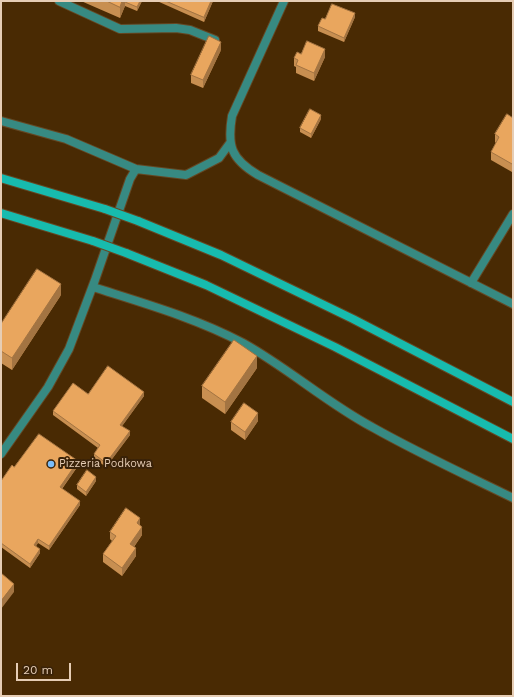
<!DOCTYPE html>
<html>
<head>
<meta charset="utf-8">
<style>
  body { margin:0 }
  #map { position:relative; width:514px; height:697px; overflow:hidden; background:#492a03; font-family:"Work Sans",sans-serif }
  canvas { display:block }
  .frame { position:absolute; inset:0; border:2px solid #e6cdb5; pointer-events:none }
  .scale { position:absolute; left:16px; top:663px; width:55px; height:18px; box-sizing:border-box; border:2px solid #e6cdb5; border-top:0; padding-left:5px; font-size:12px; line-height:14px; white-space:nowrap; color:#e6cdb5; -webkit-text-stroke:3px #392209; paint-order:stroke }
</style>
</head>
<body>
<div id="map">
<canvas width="514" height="697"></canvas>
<div class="frame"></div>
<div class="scale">20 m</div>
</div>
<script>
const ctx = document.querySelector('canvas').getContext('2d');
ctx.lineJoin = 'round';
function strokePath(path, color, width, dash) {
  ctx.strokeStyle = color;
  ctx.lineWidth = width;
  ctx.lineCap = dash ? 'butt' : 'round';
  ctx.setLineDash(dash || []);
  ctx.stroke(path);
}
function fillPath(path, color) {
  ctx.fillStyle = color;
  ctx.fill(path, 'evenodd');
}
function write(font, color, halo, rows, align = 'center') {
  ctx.font = font + ' "Work Sans",sans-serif';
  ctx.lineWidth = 4;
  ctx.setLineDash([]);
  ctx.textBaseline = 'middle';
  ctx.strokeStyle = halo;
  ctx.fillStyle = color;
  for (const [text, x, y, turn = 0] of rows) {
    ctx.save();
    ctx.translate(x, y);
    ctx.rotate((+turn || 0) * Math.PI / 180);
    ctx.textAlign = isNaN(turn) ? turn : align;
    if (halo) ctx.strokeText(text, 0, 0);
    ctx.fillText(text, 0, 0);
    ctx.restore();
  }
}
const lane = new Path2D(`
  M59,1L120,29L176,28L190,30L215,40`);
const street = new Path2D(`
  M284,1L232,116C227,146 231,159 258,175L513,304
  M1,121L66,139L136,169L186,175L219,158L230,143
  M471,283L513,214
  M93,287C143,303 196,318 243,343C288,368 327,403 372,427C418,453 466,475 513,498
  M1,454L48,387L69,349L95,280L130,179L136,169`);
const secondary = new Path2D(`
  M1,178L105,209
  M1,213L93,241
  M138,221L221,255L353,319L513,402
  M126,253L206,285L335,347L513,439`);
const secondaryBridge = new Path2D(`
  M105,209L138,221
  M93,241L126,253`);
const wall = new Path2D(`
  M81,1H142L137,11L125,6L120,18Z
  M157,1H213L204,22Z
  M355,17L344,42L318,31V26Z
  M221,50L203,88L191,83V75Z
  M301,54L325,57L314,81L296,73V67L294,66V58Z
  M513,118V171L512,172L491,160V152L496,143L495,142V134Z
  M321,119L311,138L300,132V128Z
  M61,295L12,370L1,363V324Z
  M257,368L225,414L202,398V386Z
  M88,394L144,396L122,426L130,435L106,467L94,458V454L98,448L53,415V411Z
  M258,421L245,440L231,430V422Z
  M78,466L62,489L80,505L49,550L38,543L36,546L40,553L30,568L1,547V481L14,467Z
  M96,481L86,496L77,489V485Z
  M140,525L142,535L134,547L136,556L122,576L103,562V554L112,541L110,539V532Z`);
const shadedWall = new Path2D(`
  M122,1H125V6L120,18V7Z
  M140,1H142L137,11V7Z
  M211,1H213L204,22V17Z
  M355,13V17L344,42V38Z
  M221,42V50L203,88V80Z
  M325,49V57L314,81V73Z
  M321,115V119L311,138V134Z
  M61,284V295L12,370V358Z
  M257,356V368L225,414V402Z
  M144,392V396L120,429V425Z
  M258,413V421L245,440V432Z
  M130,431V435L106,467V463Z
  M78,461V466L60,491V487Z
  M96,477V481L86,496V492Z
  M80,501V505L49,550V546Z
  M140,518V526L137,523Z
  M142,527V535L130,552V544Z
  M38,539V543L34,549V545Z
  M136,548V556L122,576V568Z
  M40,549V553L30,568V564Z
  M14,584V592L1,609V601Z`);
const building = new Path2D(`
  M107,1H122L120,7Z
  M125,1H140L137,7L125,2Z
  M166,1H211L204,17Z
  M332,4L355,13L344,38L318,26L322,18L325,19Z
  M209,36L221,42L203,80L191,75Z
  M307,41L325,49L314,73L296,65L298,60L294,58L297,52L301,54Z
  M310,109L321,115L311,134L300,128Z
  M507,114L513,118V163L512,164L491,152L499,137L495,134Z
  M37,269L61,284L12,358L1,351V324Z
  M234,340L257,356L225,402L202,386Z
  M108,366L144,392L120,425L130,431L106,463L94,454L100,445L53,411L73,383L88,394Z
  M244,403L258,413L245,432L231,422Z
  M39,434L78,461L60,487L80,501L49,546L38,539L34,545L40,549L30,564L1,543V481L12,465L14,467Z
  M87,470L96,477L86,492L77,485Z
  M126,508L140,518L137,523L142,527L130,544L136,548L122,568L103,554L116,536L110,532Z
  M1,573L14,584L1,601Z`);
const markers = [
  [51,464,4,"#7cbef9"]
];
const poiNames = [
  ["Pizzeria Podkowa",59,464]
];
strokePath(lane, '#654723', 10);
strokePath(street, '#654723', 10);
strokePath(secondary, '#654723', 10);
strokePath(lane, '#378a82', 8);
strokePath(street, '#378a82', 8);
strokePath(secondary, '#17bbae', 8);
strokePath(secondaryBridge, '#654723', 10, []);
strokePath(secondaryBridge, '#17bbae', 8);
fillPath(wall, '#c88f51');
fillPath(shadedWall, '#a37442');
fillPath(building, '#e9a65e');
strokePath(building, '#a37442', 1);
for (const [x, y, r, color] of markers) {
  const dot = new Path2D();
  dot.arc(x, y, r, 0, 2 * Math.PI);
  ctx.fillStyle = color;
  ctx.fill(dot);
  strokePath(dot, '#392209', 1.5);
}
write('11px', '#e6cdb5', '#392209', poiNames, 'left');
</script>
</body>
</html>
